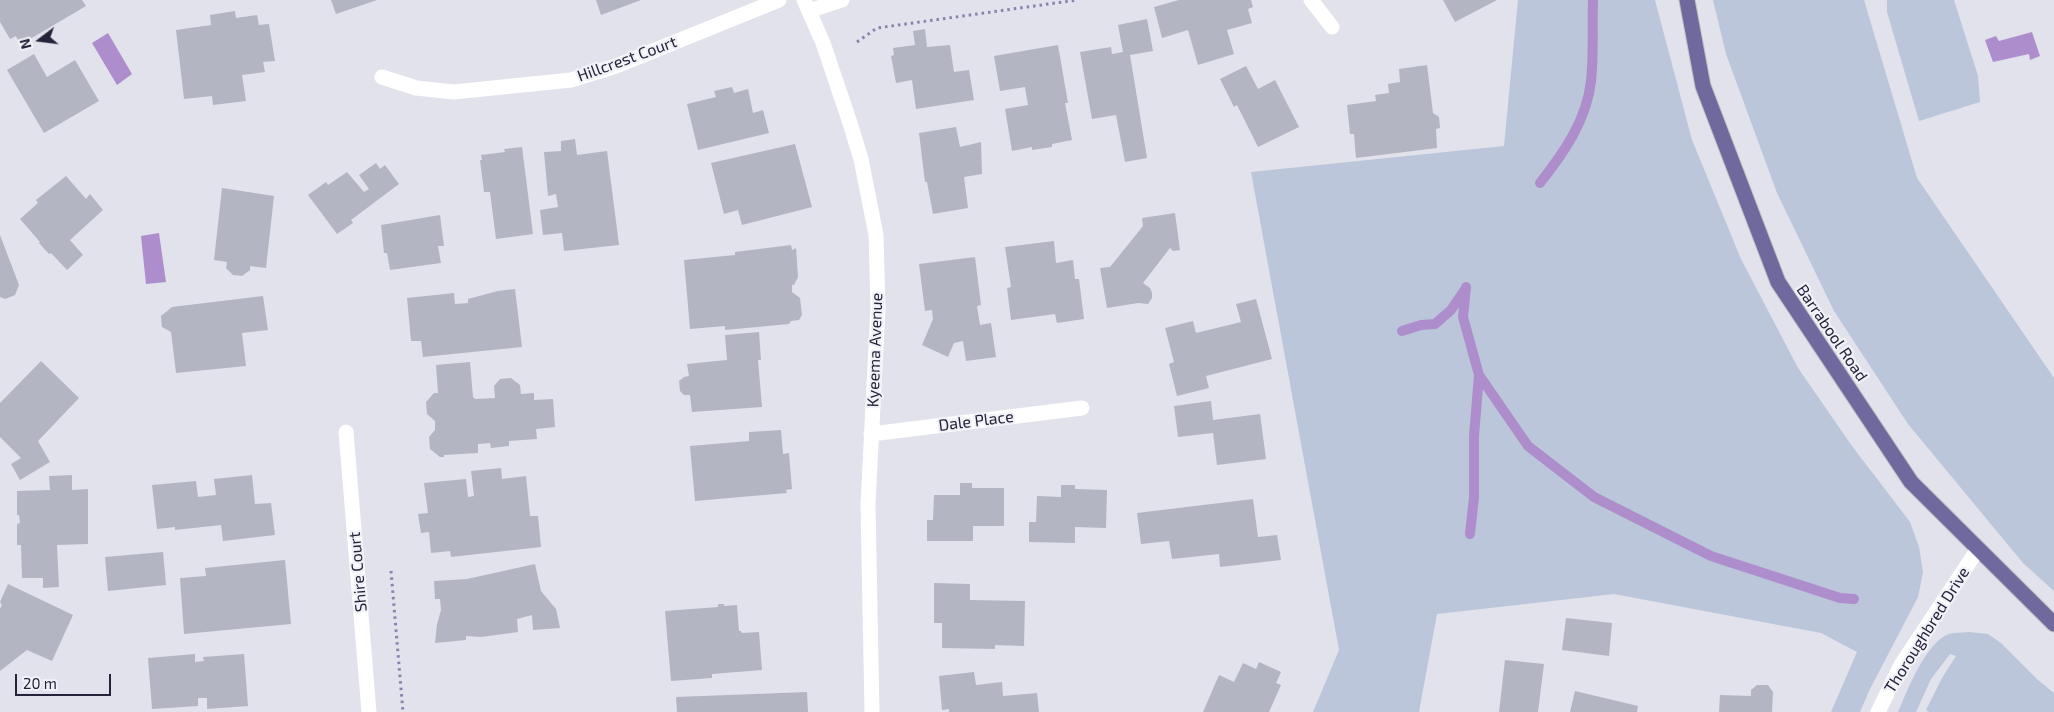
<!DOCTYPE html>
<html>
<head>
<meta charset="utf-8">
<style>
  body { margin:0 }
  #map { position:relative; width:2054px; height:712px; overflow:hidden; background:#e1e2eb; font-family:"Exo 2",sans-serif }
  canvas { display:block }
  .north { position:absolute; left:15px; top:15px; width:50px; height:50px; -webkit-text-stroke:4px #f1f2f7; paint-order:stroke; rotate:255deg; font-size:14px; font-weight:700; line-height:20px; text-align:center; color:#25233a }
  .north::after { content:''; display:block; margin:auto; width:18px; height:22px; background:#25233a; clip-path:polygon(50% 0,100% 100%,50% 72%,0 100%) }
  .scale { position:absolute; left:15px; top:674px; width:96px; height:22px; box-sizing:border-box; border:2px solid #25233a; border-top:0; padding-left:6px; font-size:15px; line-height:18px; white-space:nowrap; color:#25233a; -webkit-text-stroke:4px #f1f2f7; paint-order:stroke }
</style>
</head>
<body>
<div id="map">
<canvas width="2054" height="712"></canvas>
<div class="north">N</div>
<div class="scale">20 m</div>
</div>
<script>
const ctx = document.querySelector('canvas').getContext('2d');
ctx.lineJoin = 'round';
function fillPath(path, color) {
  ctx.fillStyle = color;
  ctx.fill(path, 'evenodd');
}
function strokePath(path, color, width, dash) {
  ctx.strokeStyle = color;
  ctx.lineWidth = width;
  ctx.lineCap = dash ? 'butt' : 'round';
  ctx.setLineDash(dash || []);
  ctx.stroke(path);
}
function write(font, color, halo, rows, align = 'center') {
  ctx.font = font + ' "Exo 2",sans-serif';
  ctx.lineWidth = 4.5;
  ctx.setLineDash([]);
  ctx.textBaseline = 'middle';
  ctx.strokeStyle = halo;
  ctx.fillStyle = color;
  for (const [text, x, y, turn = 0] of rows) {
    ctx.save();
    ctx.translate(x, y);
    ctx.rotate((+turn || 0) * Math.PI / 180);
    ctx.textAlign = isNaN(turn) ? turn : align;
    if (halo) ctx.strokeText(text, 0, 0);
    ctx.fillText(text, 0, 0);
    ctx.restore();
  }
}
const green = new Path2D(`
  M1518,0H1655L1692,140L1741,259L1798,368L1852,446L1910,522L1919,547L1923,572L1918,597L1869,691L1860,712H1831L1857,652L1821,633L1614,594L1437,614L1419,712H1313L1339,650L1251,172L1504,146Z
  M1713,0H1864L1917,178L2054,378V591L2023,563L1908,424L1834,311L1777,193L1726,54Z
  M1887,0H1954L1978,76L1980,102L1919,121L1887,12Z
  M1969,632L1988,634L2001,643L2038,680L2054,693V712H1929L1926,710L1942,678L1956,656L1950,654L1931,679L1916,712H1898C1907,691 1926,642 1949,634C1955,632 1963,633 1969,632Z`);
const water = new Path2D(`
  M2032,32L2040,56L2030,60L2029,54L1993,62L1985,40L1996,36L1999,41Z
  M108,33L132,74L117,85L92,43Z
  M159,233L166,282L146,284L141,236Z`);
const stream = new Path2D(`
  M1540,183C1563,154 1587,120 1591,81C1594,54 1592,27 1593,0
  M1466,287L1463,317L1479,375L1528,446L1594,497L1711,556L1840,598L1854,599
  M1402,331L1421,325L1435,324L1451,310L1466,288
  M1470,534L1474,497V436L1479,375`);
const building = new Path2D(`
  M0,0H82L86,6L20,45L16,36L10,39L0,22Z
  M331,0H377L336,14Z
  M596,0H641L601,15Z
  M1179,0H1251L1253,7L1248,9L1252,23L1227,30L1234,54L1198,65L1188,30L1162,38L1154,7Z
  M1443,0H1497L1455,22Z
  M235,11L236,18L257,15L259,25L269,24L275,61L263,62L265,72L242,75L246,101L213,105L212,96L184,99L176,30L211,25L210,15Z
  M1147,19L1153,51L1130,55L1147,158L1125,162L1116,115L1092,119L1080,52L1111,47L1112,54L1123,52L1118,25Z
  M925,29L927,47L950,45L954,72L969,70L974,100L916,109L912,80L896,83L891,56L894,55L893,48L915,45L913,31Z
  M1058,45L1068,103H1065L1072,140L1052,144V147L1032,150V147L1012,151L1005,109L1028,105L1025,87L1000,91L994,56Z
  M34,54L47,77L75,60L99,101L44,133L7,70Z
  M1427,65L1433,113L1439,117L1440,128L1436,129L1437,148L1356,158L1354,134H1350L1347,105L1376,101L1375,95L1389,93L1388,84L1400,82L1399,69Z
  M1246,66L1258,89L1275,80L1299,127L1258,147L1237,105L1234,107L1220,79Z
  M732,87L734,93L748,89L753,113L763,110L769,133L698,150L687,104L716,97L714,91Z
  M956,127L960,147L981,142L982,174L964,177L968,208L933,214L927,182H925L919,133Z
  M575,139L577,155L607,151L619,245L564,251L562,233L543,235L540,210L558,207L556,194L548,196L544,152L561,151V141Z
  M795,144L812,207L742,225L738,210L724,214L711,163Z
  M522,147L533,234L496,239L490,192H484L480,160H482L481,155L505,152L504,149Z
  M376,163L380,169L385,165L399,184L351,220L353,223L337,234L308,195L326,182L328,185L347,172L364,192L369,189L359,175Z
  M66,176L86,199L90,194L103,210L70,240L83,255L67,270L51,253L49,254L39,243L40,242L20,219L38,203L36,200Z
  M222,188L274,196L266,268L250,266V270L242,276L233,275L226,268L227,262L214,260Z
  M1175,213L1180,250L1173,251L1170,248L1143,283L1150,288L1152,293V298L1148,304L1138,303L1107,308L1100,268L1110,267L1143,226L1142,218Z
  M440,215L444,246H438L441,263L390,270L387,253H384L381,225Z
  M0,235L19,285L15,295L5,299L0,297Z
  M1054,241L1056,263L1073,260L1075,279H1079L1084,319L1057,323L1055,314L1011,320L1007,288L1011,287L1005,247Z
  M791,245L792,250L796,248L798,277L794,285H792V292L800,298L802,315L799,320L791,321L789,324L725,330V326L690,329L684,260L735,255V252Z
  M975,257L981,305L977,306L980,325L991,323L996,357L966,361L963,341L954,343L948,357L922,345L933,319L932,310L925,311L919,264Z
  M515,289L522,347L423,357L421,341H411L407,298L454,293L455,304L468,303V299L498,291Z
  M263,296L268,330L242,333L246,366L176,373L171,332L162,327L161,316L172,307Z
  M1256,299L1272,359L1206,376L1209,388L1177,396L1169,364L1174,362L1165,328L1193,321L1196,333L1241,322L1236,304Z
  M759,332L761,360H758L762,407L692,412L690,395H684L680,391L679,381L684,377L689,376L687,364L727,360L725,335Z
  M41,361L79,398L38,441L50,462L20,480L11,464L21,458L0,437V403Z
  M470,362L473,397L475,399L495,398L494,386L500,379L511,378L520,385L521,394L534,393V400L553,399L555,427L536,429L537,439L509,441V446L491,448L490,443L478,444V453L444,455V457H440L430,449L429,437L435,430V421L427,414L426,402L434,393H438L436,365Z
  M1211,401L1213,420L1260,414L1266,459L1217,465L1213,433L1178,437L1174,406Z
  M781,430L783,454L789,453L792,489L786,490L787,493L695,501L690,446L749,441V432Z
  M501,468L502,479L526,476L530,516H538L541,547L451,557L450,551L431,553L429,532L421,533L418,514L428,513L424,483L466,479L468,497L474,496L471,471Z
  M72,475V490L88,489V544L57,545L59,587L43,588V578H22L21,545H17V524L20,523L19,515H17V491L50,490L49,476Z
  M252,475L255,504L271,503L275,535L223,541L221,525L175,530V527L157,529L152,485L196,481L198,497L216,495L214,479Z
  M960,483H972V488H1004V526H973V541H927V520H933L934,495H960Z
  M1061,485H1075V489L1107,490L1106,528L1075,527V543L1029,542V522H1036L1037,496L1061,497Z
  M1253,499L1258,537L1277,535L1281,560L1220,567L1219,554L1172,559L1169,541L1141,544L1137,513Z
  M163,552L166,585L108,591L105,557Z
  M285,560L291,624L184,634L180,578L206,576L205,568Z
  M535,564L541,591L556,609L560,628L533,630L532,615L517,619L518,632L481,637L466,636V640L435,643L437,624L441,610L440,599H435L434,581L467,579Z
  M934,583L970,584V600L1025,601L1024,646L995,645V649L942,648V623H934Z
  M8,584L73,615L52,661L27,650L0,671V609L2,605L0,602Z
  M718,604H724V606L737,605L739,631H741L742,633L759,632L762,670L712,674V678L671,681L665,611L718,607Z
  M1566,618L1612,623L1609,656L1562,650Z
  M195,654V662L204,661L203,657L244,654L248,706L207,709V698H198V706L152,709L148,658Z
  M1505,660L1544,664L1538,712H1499Z
  M1259,662L1281,672L1276,683L1281,685L1269,712H1203L1219,675L1234,682L1243,663L1256,669Z
  M974,672L976,685L1002,682L1003,696L1037,693L1039,712H949V709L942,710L939,676Z
  M1757,685H1768L1773,692L1772,712H1719L1720,695L1751,696V690Z
  M1575,691L1638,706L1637,712H1570Z
  M807,692L808,712H677L676,697Z`);
const path = new Path2D(`
  M857,42L877,28L1077,0
  M391,571L403,712`);
const minor = new Path2D(`
  M804,0L823,43L850,123L861,159L876,235L878,308L868,504L872,712
  M1311,0L1332,27
  M809,11L842,0
  M382,77L416,88L454,92L571,80L616,66L779,0
  M346,432L369,712
  M871,434L1082,408
  M1878,712L1901,665L1978,549`);
const major = new Path2D(`
  M1687,0L1703,86L1778,282L1911,482L2054,624`);
const streetNames = [
  ["Hillcrest Court",627,59,-20],
  ["Barrabool Road",1832,333,56],
  ["Kyeema Avenue",875,350,-88],
  ["Dale Place",976,421,-7],
  ["Shire Court",358,572,-95],
  ["Thoroughbred Drive",1927,630,-58]
];
fillPath(green, '#bbc6da');
fillPath(water, '#ae8dcc');
strokePath(stream, '#ae8dcc', 10);
fillPath(building, '#b4b5c2');
strokePath(major, '#bebdc4', 17);
strokePath(path, '#8684ac', 3, [2.5, 4]);
strokePath(minor, '#fff', 15);
strokePath(major, '#6f699d', 15);
write('16px', '#25233a', '#f1f2f7', streetNames);
</script>
</body>
</html>
